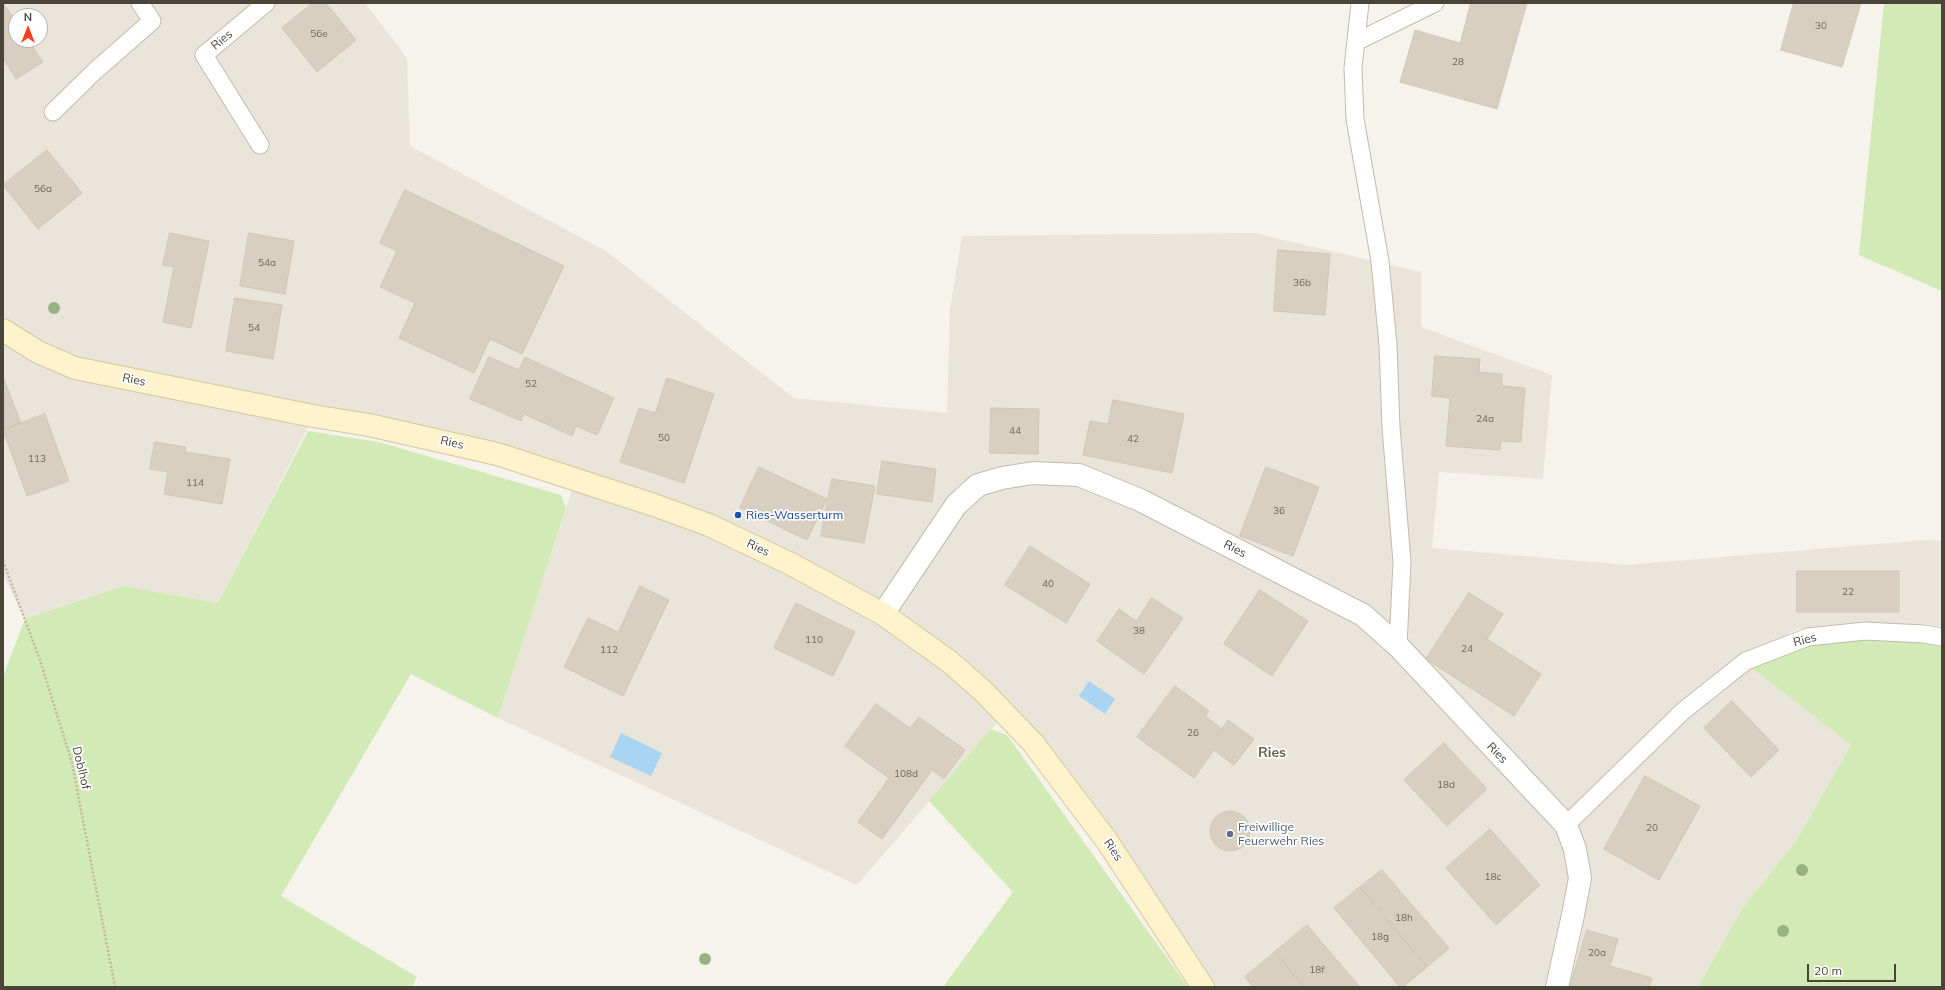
<!DOCTYPE html>
<html>
<head>
<meta charset="utf-8">
<style>
  body { margin:0 }
  #map { position:relative; width:1945px; height:990px; overflow:hidden; background:#f6f3ec; font-family:Mulish,sans-serif }
  canvas { display:block }
  .frame { position:absolute; inset:0; border:4px solid #4b4439; pointer-events:none }
  .north { position:absolute; left:8px; top:8px; width:40px; height:40px; box-sizing:border-box; background:#fff; border:1px solid #b7b4b0; border-radius:50%; rotate:0deg; font-size:11px; font-weight:700; line-height:16px; text-align:center; color:#4b4439 }
  .north::after { content:''; display:block; margin:auto; width:14px; height:18px; background:#fc3f1d; clip-path:polygon(50% 0,100% 100%,50% 72%,0 100%) }
  .scale { position:absolute; left:1807px; top:964px; width:89px; height:18px; box-sizing:border-box; border:2px solid #4b4439; border-top:0; padding-left:5px; font-size:12px; line-height:14px; white-space:nowrap; color:#4b4439; -webkit-text-stroke:3px #fff; paint-order:stroke }
</style>
</head>
<body>
<div id="map">
<canvas width="1945" height="990"></canvas>
<div class="frame"></div>
<div class="north">N</div>
<div class="scale">20 m</div>
</div>
<script>
const ctx = document.querySelector('canvas').getContext('2d');
ctx.lineJoin = 'round';
function fillPath(path, color) {
  ctx.fillStyle = color;
  ctx.fill(path, 'evenodd');
}
function strokePath(path, color, width, dash) {
  ctx.strokeStyle = color;
  ctx.lineWidth = width;
  ctx.lineCap = dash ? 'butt' : 'round';
  ctx.setLineDash(dash || []);
  ctx.stroke(path);
}
function write(font, color, halo, rows, align = 'center') {
  ctx.font = font + ' Mulish,sans-serif';
  ctx.lineWidth = 3.5;
  ctx.setLineDash([]);
  ctx.textBaseline = 'middle';
  ctx.strokeStyle = halo;
  ctx.fillStyle = color;
  for (const [text, x, y, turn = 0] of rows) {
    ctx.save();
    ctx.translate(x, y);
    ctx.rotate((+turn || 0) * Math.PI / 180);
    ctx.textAlign = isNaN(turn) ? turn : align;
    if (halo) ctx.strokeText(text, 0, 0);
    ctx.fillText(text, 0, 0);
    ctx.restore();
  }
}
const residential = new Path2D(`
  M3,3H365L407,58L410,146L606,251L794,398L947,413L950,309L962,236L1254,233L1421,272V327L1552,375L1543,479L1439,472L1432,548L1626,565L1925,540L1942,541V627L1925,624L1797,629L1744,662L1851,745L1796,841L1741,910L1698,987H1200L1009,709L857,885L498,718L573,487L402,436L314,416L218,603L123,586L25,619L3,574ZM16,16H40V40H16Z`);
const green = new Path2D(`
  M1884,3H1942V291L1859,255Z
  M308,431L379,442L561,495L566,508L498,718L411,674L281,896L417,977L412,987H3V677L25,619L123,586L218,603Z
  M1808,637H1942V987H1698L1741,910L1796,841L1851,745L1744,662Z
  M991,729L1007,735L1188,987H943L1013,892L929,801Z`);
const water = new Path2D(`
  M1089,681L1115,699L1105,714L1079,696Z
  M621,733L662,753L651,776L610,757Z`);
const building = new Path2D(`
  M3,3L16,21V40H28L43,62L16,79L3,58Z
  M313,3H326L356,40L317,72L282,28Z
  M1471,3H1527L1497,109L1400,82L1415,30L1460,43Z
  M1794,3H1861L1842,67L1781,50Z
  M47,150L82,193L38,229L3,185Z
  M405,190L564,266L522,354L490,339L474,373L399,338L415,303L380,287L397,251L380,243Z
  M170,233L209,241L191,328L163,322L174,267L163,265Z
  M249,233L294,241L285,294L240,286Z
  M1278,250L1330,254L1325,315L1274,311Z
  M235,298L282,305L273,359L226,351Z
  M1435,356L1480,359L1479,372L1502,374V386L1525,388L1521,442L1501,441L1500,450L1446,446L1450,398L1432,396Z
  M489,357L519,370L525,357L614,398L597,435L576,426L572,436L524,414L521,421L470,399Z
  M3,377L21,423L3,430Z
  M667,378L714,394L684,483L620,462L639,408L655,413Z
  M1113,400L1184,414L1172,473L1083,455L1090,421L1108,424Z
  M991,408L1039,409L1038,454L990,453Z
  M45,414L69,481L27,496L3,430Z
  M155,442L186,447L185,452L230,459L222,504L164,494L168,472L150,469Z
  M882,461L936,469L932,502L877,494Z
  M759,467L827,499L807,540L740,508Z
  M1266,467L1319,487L1293,556L1240,536Z
  M832,479L875,486L864,543L821,536Z
  M1030,546L1090,584L1066,623L1005,585Z
  M1797,571H1899V612H1797Z
  M640,586L669,600L623,696L564,667L588,618L618,632Z
  M1260,590L1308,621L1272,676L1224,644Z
  M1469,593L1503,614L1487,639L1541,674L1514,716L1426,659Z
  M1152,598L1183,618L1144,674L1097,641L1119,609L1136,621Z
  M796,603L855,632L833,676L774,648Z
  M1175,686L1209,711L1205,716L1222,729L1228,720L1254,739L1234,765L1214,750L1194,778L1137,737Z
  M1732,701L1779,750L1751,777L1704,728Z
  M876,704L910,728L919,717L965,750L944,779L932,770L882,839L858,822L889,778L845,746Z
  M1444,743L1487,789L1447,826L1404,780Z
  M1645,776L1700,806L1659,880L1604,849Z
  M1210 831a20 20 0 1 1 40 0a20 20 0 1 1-40 0Z
  M1490,829L1540,885L1496,925L1446,868Z
  M1382,870L1449,948L1427,967L1360,887Z
  M1360,887L1427,967L1403,987H1400L1334,908Z
  M1307,925L1360,987H1304L1275,952Z
  M1587,930L1618,939L1610,966L1652,978L1649,987H1570Z
  M1275,952L1304,987H1253L1245,977Z`);
const path = new Path2D(`
  M3,561L40,660L72,763L115,987`);
const lane = new Path2D(`
  M1360,3L1353,68L1355,119L1380,261L1388,345L1391,427L1402,562L1398,646
  M1356,42L1435,3
  M53,112L95,71L152,21L140,3
  M260,145L204,55L266,3
  M1566,825L1683,711L1746,661L1808,637L1865,631L1924,634L1942,637`);
const street = new Path2D(`
  M883,614L956,505L978,485L1002,478L1033,473L1079,475L1140,500L1363,615L1398,646L1566,825L1575,849L1580,878L1573,915L1557,987`);
const secondary = new Path2D(`
  M3,330L38,352L75,368L313,416L369,425L497,454L654,505L709,525L791,564L883,614L950,662L983,691L1033,743L1107,841L1203,987`);
const trees = [
  [54,308],
  [1802,870],
  [1783,931],
  [705,959]
];
const markers = [
  [738,515,4,"#1a4fb4"],
  [1230,834,4,"#5c6f8a"]
];
const numberNames = [
  ["30",1821,26],
  ["56e",319,34],
  ["28",1458,62],
  ["56a",43,189],
  ["54a",267,263],
  ["36b",1302,283],
  ["54",254,328],
  ["52",531,384],
  ["24a",1485,419],
  ["44",1015,431],
  ["50",664,438],
  ["42",1133,439],
  ["113",37,459],
  ["114",195,483],
  ["36",1279,511],
  ["40",1048,584],
  ["22",1848,592],
  ["38",1139,631],
  ["110",814,640],
  ["24",1467,649],
  ["112",609,650],
  ["26",1193,733],
  ["108d",906,774],
  ["18d",1446,785],
  ["20",1652,828],
  ["18c",1493,877],
  ["18h",1404,918],
  ["18g",1380,937],
  ["20a",1597,953],
  ["18f",1317,970]
];
const streetNames = [
  ["Ries",222,40,-40],
  ["Ries",134,380,11],
  ["Ries",452,443,13],
  ["Ries",758,548,25],
  ["Ries",1235,549,27],
  ["Ries",1805,640,-15],
  ["Ries",1497,753,46],
  ["Doblhof",81,768,77],
  ["Ries",1113,850,56]
];
const transitNames = [
  ["Ries-Wasserturm",746,515]
];
const serviceNames = [
  ["Freiwillige",1238,827],
  ["Feuerwehr Ries",1238,841]
];
const quarterNames = [
  ["Ries",1272,753]
];
fillPath(residential, '#eae5da');
fillPath(green, '#d2eab5');
fillPath(water, '#a9d4f2');
fillPath(building, '#d8cfc1');
strokePath(building, '#d3c7b4', 1);
strokePath(lane, '#c2bbae', 19);
strokePath(street, '#c2bbae', 24);
strokePath(secondary, '#d6c79b', 24);
strokePath(path, '#c4b79f', 2.5, [2, 2]);
strokePath(lane, '#fff', 17);
strokePath(street, '#fff', 22);
strokePath(secondary, '#fff3cd', 22);
ctx.fillStyle = '#97b381';
for (const [x, y] of trees) {
  ctx.beginPath();
  ctx.arc(x, y, 6, 0, 2 * Math.PI);
  ctx.fill();
}
for (const [x, y, r, color] of markers) {
  const dot = new Path2D();
  dot.arc(x, y, r, 0, 2 * Math.PI);
  ctx.fillStyle = color;
  ctx.fill(dot);
  strokePath(dot, '#fff', 1.5);
}
write('10px', '#6e675b', null, numberNames);
write('12px', '#4b4439', '#fff', streetNames);
write('12px', '#164399', '#fff', transitNames, 'left');
write('12px', '#4e5e75', '#fff', serviceNames, 'left');
write('bold 14px', '#6e6250', '#fff', quarterNames);
</script>
</body>
</html>
